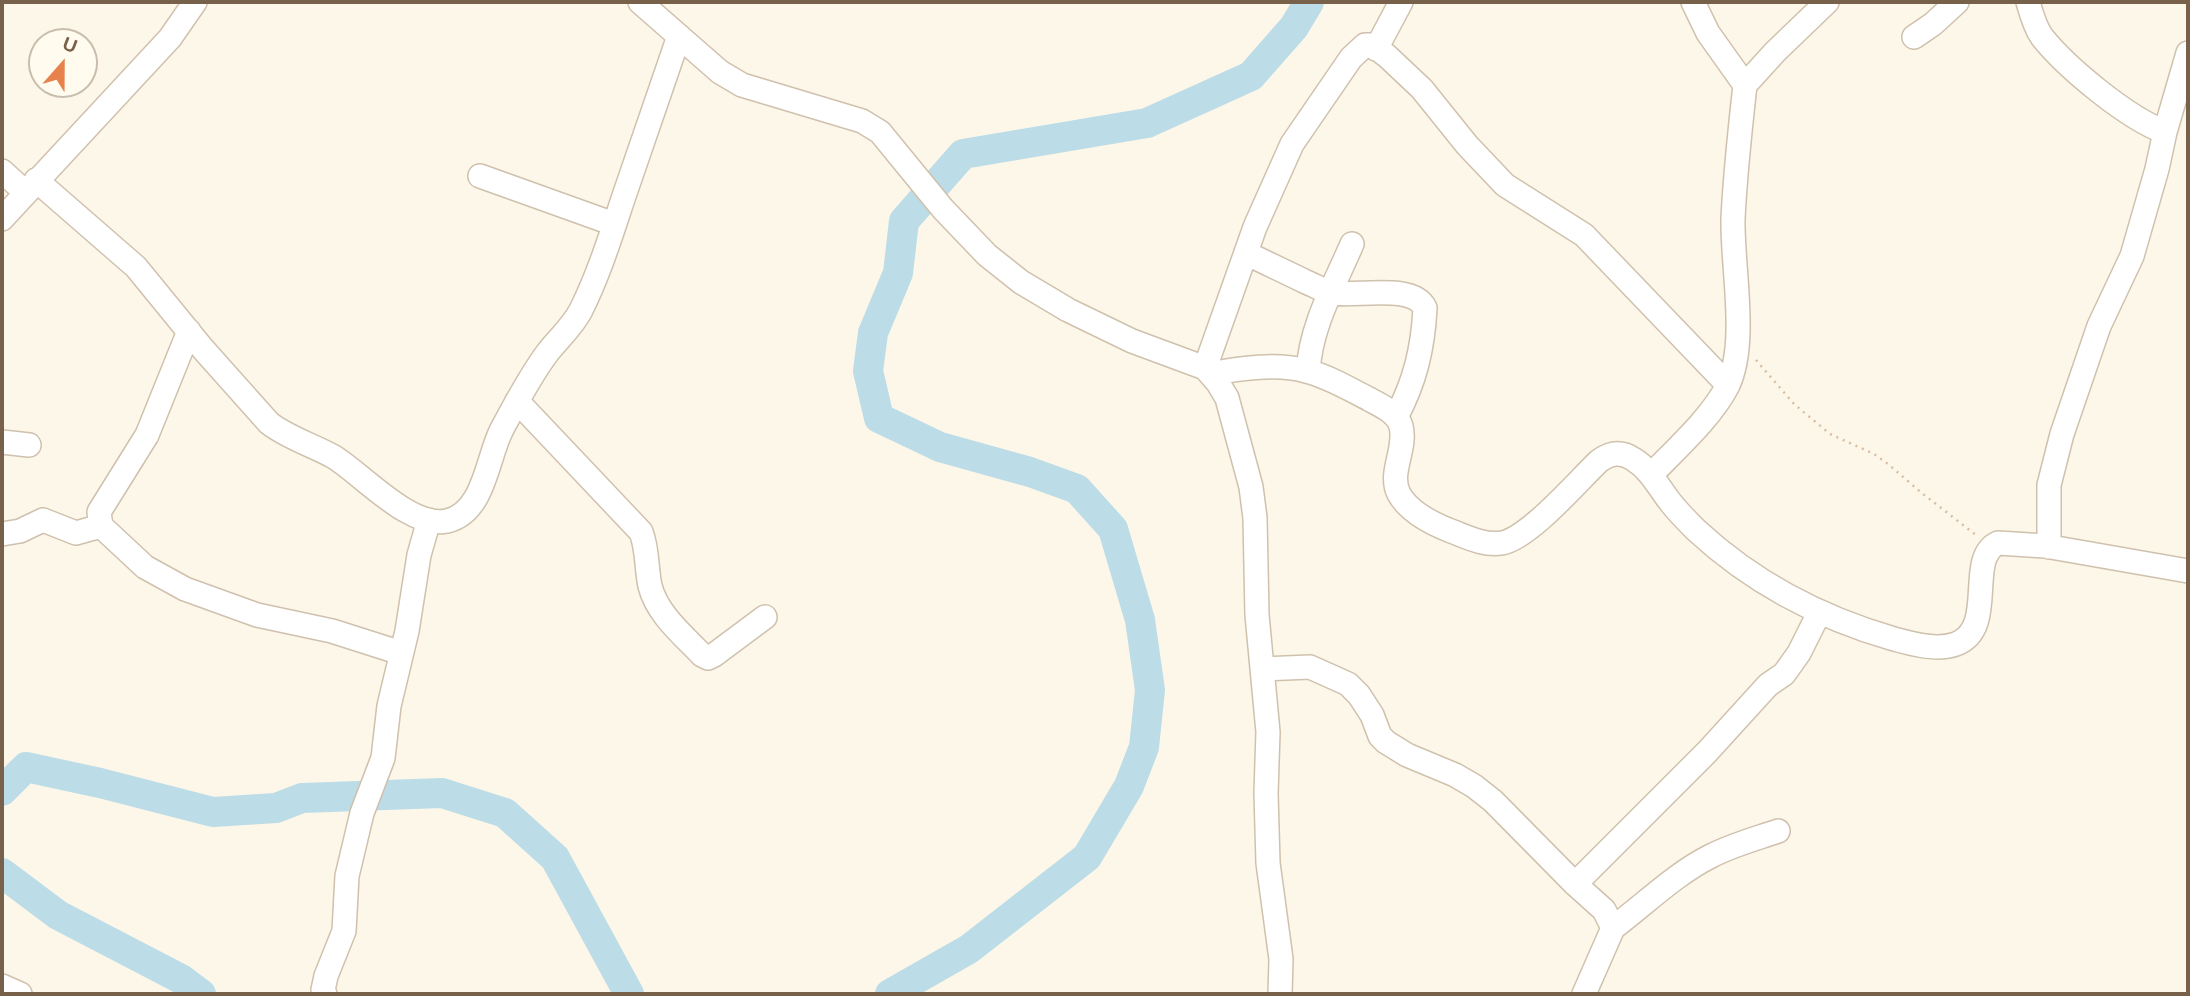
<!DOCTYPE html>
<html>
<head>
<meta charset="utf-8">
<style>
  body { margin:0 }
  #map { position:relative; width:2190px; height:996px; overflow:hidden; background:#fdf7e9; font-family:Helvetica,sans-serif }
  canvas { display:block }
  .frame { position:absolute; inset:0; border:4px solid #78614b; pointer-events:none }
  .north { position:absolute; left:28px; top:28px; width:70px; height:70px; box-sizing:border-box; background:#fffbef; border:2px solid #c9bdad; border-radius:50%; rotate:21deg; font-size:19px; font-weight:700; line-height:28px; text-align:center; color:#78614b }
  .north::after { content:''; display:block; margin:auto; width:24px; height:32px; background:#e8824c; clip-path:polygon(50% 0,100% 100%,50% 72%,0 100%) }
</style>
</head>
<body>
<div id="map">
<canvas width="2190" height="996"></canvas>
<div class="frame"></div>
<div class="north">U</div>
</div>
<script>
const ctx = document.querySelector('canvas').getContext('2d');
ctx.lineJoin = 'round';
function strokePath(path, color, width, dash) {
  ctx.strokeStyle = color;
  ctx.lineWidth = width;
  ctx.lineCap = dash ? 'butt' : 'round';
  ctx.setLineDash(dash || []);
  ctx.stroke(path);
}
const river = new Path2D(`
  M2,791L26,767L100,783L213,812L276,808L302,798L442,793L505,813L555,858L629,994
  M2,873L58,915L181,979L201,994
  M890,994L969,949L1087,857L1129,786L1144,747L1150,690L1140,620L1113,529L1077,489L1030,472L940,447L879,418L868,371L873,333L898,273L904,221L963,154L1147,123L1251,76L1294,27L1309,2`);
const path = new Path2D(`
  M1756,360L1794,404L1830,434L1874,454L1888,464L1923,494L1976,535`);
const minor = new Path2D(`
  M640,2L720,72L742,85L862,121L880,132L943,209L987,255L1021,282L1068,310L1132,341L1205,368L1218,383L1227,398L1251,487L1255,518L1257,615L1268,732L1266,793L1268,863L1281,959L1280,994
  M2028,2C2031,13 2035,27 2042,37C2067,68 2127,118 2165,132L2157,169L2132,256L2099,326L2062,434L2049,485V547
  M1914,37L1933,24L1957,2
  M1376,49L1401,2
  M1745,85L1775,52L1827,2
  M2165,132L2188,53
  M2,171L25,192
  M480,176L614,224
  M36,180L136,267L203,349L269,423C288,438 313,445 334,457C363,475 411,529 447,521C485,512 487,457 502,429C516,403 530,376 548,352C559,338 573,326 581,310C599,274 611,235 624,196C642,143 661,89 679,36
  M2,219L170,38L195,2
  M1246,253C1266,263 1286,272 1306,282C1314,285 1323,291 1332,293C1356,297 1413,283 1425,308C1423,348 1415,382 1396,417
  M189,331L147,435L99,512L101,526L145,567L185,589L257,615L332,631L401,653
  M1205,368L1255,227L1292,144L1351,58L1365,45H1372L1387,56L1422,89L1467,145L1505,185L1584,235L1728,385
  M1308,371C1311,325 1334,286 1352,244
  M1211,374C1239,368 1279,363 1306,371C1328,376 1349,389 1369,399C1381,406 1397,412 1401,426C1407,449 1388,473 1399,494C1409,512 1433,524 1451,531C1467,537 1484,546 1502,543C1529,538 1577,482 1599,461C1610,453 1621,451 1633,459C1650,469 1659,488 1671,503C1678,512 1687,521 1696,530C1752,582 1821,618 1894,639C1913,644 1937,651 1956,644C1998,628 1965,558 1998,543L2045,546L2188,571
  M517,401L641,532C648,550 646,567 650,586C657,614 683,635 702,655L708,658L714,655L765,617
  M2,442L29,445
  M1651,475C1676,449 1712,417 1728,385C1748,342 1732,267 1733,219C1735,174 1740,130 1745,85L1708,33L1693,2
  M2,534L20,531L43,520L76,533L101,526
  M1262,669L1310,667L1348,684L1359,695L1372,715L1380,736L1386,742L1407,755L1455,775L1474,786L1493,801L1575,884L1604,910L1613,928L1584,994
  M1575,884L1707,752L1768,685L1784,674L1799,653L1819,613
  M1613,928C1645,904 1675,874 1711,856C1732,845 1755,839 1778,831
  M2,986L20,994
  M325,994L323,990L326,976L344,931L347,876L362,813L383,758L389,706L407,631L419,555L429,520`);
strokePath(river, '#bcdce7', 30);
strokePath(minor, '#cfc1ad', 26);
strokePath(path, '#d8bea2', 2.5, [2, 5]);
strokePath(minor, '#fff', 23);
</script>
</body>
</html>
